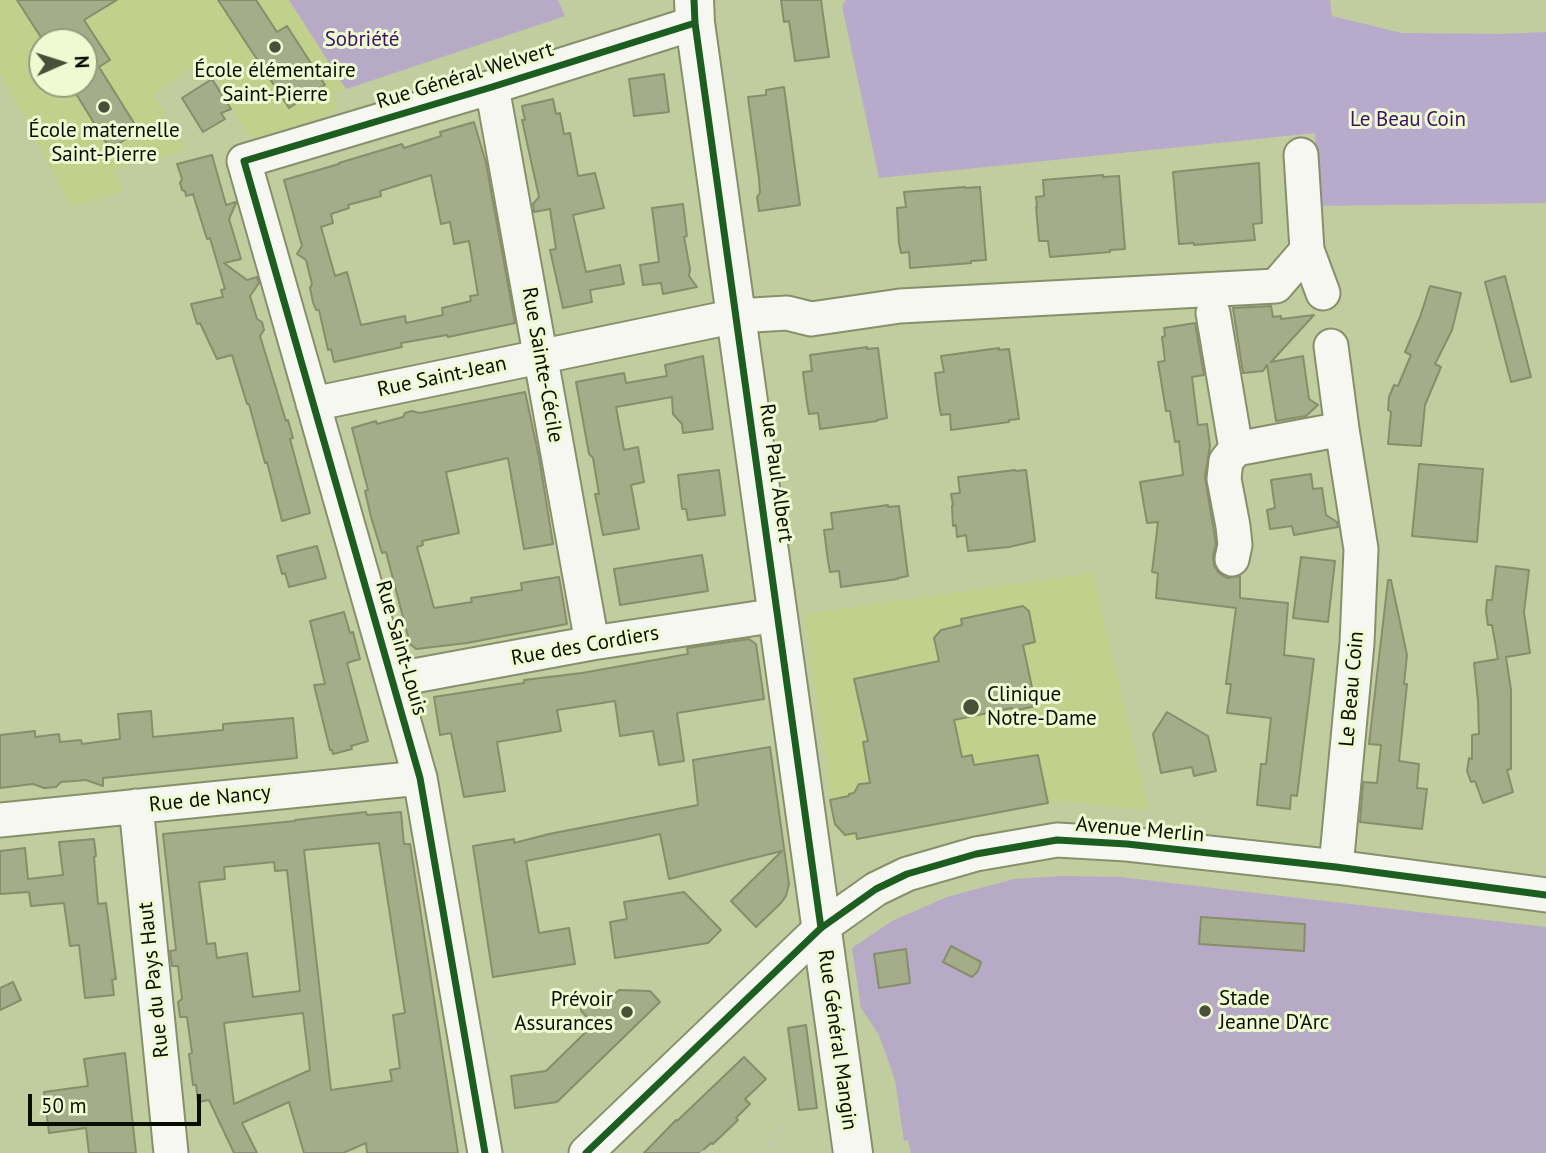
<!DOCTYPE html>
<html>
<head>
<meta charset="utf-8">
<style>
  body { margin:0 }
  #map { position:relative; width:1546px; height:1153px; overflow:hidden; background:#c1cc9f; font-family:"PT Sans",sans-serif }
  canvas { display:block }
  .north { position:absolute; left:28px; top:28px; width:70px; height:70px; box-sizing:border-box; background:#effad2; border:2px solid #939c7e; border-radius:50%; rotate:87deg; font-size:19px; font-weight:700; line-height:28px; text-align:center; color:#0a0e00 }
  .north::after { content:''; display:block; margin:auto; width:24px; height:32px; background:#4a5038; clip-path:polygon(50% 0,100% 100%,50% 72%,0 100%) }
  .scale { position:absolute; left:28px; top:1094px; width:173px; height:32px; box-sizing:border-box; border:4px solid #0a0e00; border-top:0; padding-left:9px; font-size:21px; line-height:24px; white-space:nowrap; color:#0a0e00; -webkit-text-stroke:5px #effad2; paint-order:stroke }
</style>
</head>
<body>
<div id="map">
<canvas width="1546" height="1153"></canvas>
<div class="north">N</div>
<div class="scale">50 m</div>
</div>
<script>
const ctx = document.querySelector('canvas').getContext('2d');
ctx.lineJoin = 'round';
function fillPath(path, color) {
  ctx.fillStyle = color;
  ctx.fill(path, 'evenodd');
}
function strokePath(path, color, width, dash) {
  ctx.strokeStyle = color;
  ctx.lineWidth = width;
  ctx.lineCap = dash ? 'butt' : 'round';
  ctx.setLineDash(dash || []);
  ctx.stroke(path);
}
function write(font, color, halo, rows, align = 'center') {
  ctx.font = font + ' "PT Sans",sans-serif';
  ctx.lineWidth = 6;
  ctx.setLineDash([]);
  ctx.textBaseline = 'middle';
  ctx.strokeStyle = halo;
  ctx.fillStyle = color;
  for (const [text, x, y, turn = 0] of rows) {
    ctx.save();
    ctx.translate(x, y);
    ctx.rotate((+turn || 0) * Math.PI / 180);
    ctx.textAlign = isNaN(turn) ? turn : align;
    if (halo) ctx.strokeText(text, 0, 0);
    ctx.fillText(text, 0, 0);
    ctx.restore();
  }
}
const built = new Path2D(`
  M0,0H289L346,89L331,94L337,105L333,114L251,139L219,89L221,84L208,65L199,63L153,95L187,150L114,169L123,191L72,207L0,73ZM42,42H84V84H42Z
  M1093,573L1149,810L1062,801L850,841L835,824L804,614Z`);
const green = new Path2D(`
  M289,0H558L565,16L346,89Z
  M1062,876L1120,877L1546,927V1153H911L908,1140L904,1141L895,1080L879,1035L861,1008L852,948L892,921L947,897L1014,879Z`);
const forest = new Path2D(`
  M846,0H1330L1332,16L1402,33L1500,34L1546,32V203L1317,206L1315,133L879,178L842,6Z`);
const building = new Path2D(`
  M17,0H117L84,20L110,60L99,67L139,131L110,149L70,84H84V42H44Z
  M218,0H256L277,32L287,26L325,85L289,108Z
  M781,0H821L829,57L795,61L789,21L784,22Z
  M664,74L669,112L634,116L629,79Z
  M212,79L231,109L221,113L225,119L203,132L182,98Z
  M784,87L800,205L759,211L757,197L760,193L759,179L748,97L766,95V90Z
  M553,99L556,114L560,113L564,134L570,133L578,176L595,173L604,208L573,215L586,272L620,265L624,284L590,290L592,302L563,308L550,250L556,249L550,209L534,212L533,204L539,197L522,120H525L522,106Z
  M474,122L486,163L515,323L448,337L447,335L401,343L402,347L334,362L331,349L328,350L319,310H316L313,302L310,288L312,284L306,260L297,254L302,246L284,180L339,164V163L402,144L404,148L441,136L440,132ZM431,175L441,224L450,222L454,244L469,241L478,295L470,296L471,301L442,308L443,315L406,323L405,316L361,325L347,272L335,276L321,227L333,223L331,214L349,208L348,205L381,196L380,191Z
  M212,155L226,205L236,202V203L229,219L241,259L224,263L247,280L257,277L259,283L250,296L257,319L262,322L264,330L260,336L286,421L288,420L293,438L290,439L310,513L282,521L267,462L265,463L249,404H247L232,355L217,359L200,323L197,324L191,304L223,297L221,290L225,289L210,238L207,239L193,194L186,196L185,191L182,190L180,183L182,179L177,164Z
  M1259,163L1262,223L1253,224L1255,240L1194,245V243L1179,244L1173,172Z
  M1103,175V177L1119,176L1125,249L1110,250V252L1050,257L1048,241H1039L1036,207H1037L1036,197L1044,196L1043,180Z
  M965,187V188L980,187L986,260L971,261V263L910,268L909,252L901,253L899,243L897,208L906,207L904,192Z
  M683,204L687,236L684,237L690,269L689,276L697,287L663,294L661,283L643,285L640,265L659,262L652,208Z
  M1505,276L1531,377L1511,382L1485,282Z
  M1430,286L1461,293L1452,330L1435,364L1441,367L1425,405L1421,446L1388,444L1391,412L1388,410L1389,397L1394,385L1398,386L1411,355L1405,352L1420,317Z
  M1271,306L1273,317L1281,316V319L1314,315L1271,362L1303,356L1309,399L1318,405L1306,416L1276,421L1267,365L1263,371L1243,373L1233,308Z
  M1195,323L1204,375L1192,377L1198,425L1207,424L1210,446L1205,477L1216,544L1213,556L1214,566L1219,573L1227,578L1240,576V598L1288,603L1284,655L1314,659L1297,796L1291,795L1290,809L1257,805L1261,764H1266L1271,718L1227,713L1231,684H1226L1236,608L1156,598L1158,573L1152,572L1158,522L1147,523L1140,482L1183,475L1179,441L1175,442L1170,411H1166L1158,362L1165,361L1162,337L1165,336L1164,328Z
  M867,347V349L878,348L887,418L877,420V421L820,429L818,413L809,414L807,403L803,372L812,371L810,355Z
  M999,348V350L1009,349L1019,419L1009,420V422L951,430L950,414L941,415L939,405L935,373L944,372L941,356Z
  M703,356L713,429L683,433L682,424L673,414L672,397L616,407L624,450L638,447L644,482L631,485L639,529L603,535L595,494H599L593,458L589,454L576,382L624,373L626,383L667,376L665,365Z
  M525,392L539,457L553,544L524,549L508,458L446,472L459,533L422,541L423,545L417,547L434,608L472,602L471,598L522,590L521,583L559,577L567,624L467,643L416,649L410,644L386,552L382,553L371,517L365,491L368,490L352,428L376,421L377,424L403,417L405,413L412,411L420,413Z
  M1419,464L1483,469L1477,542L1412,536Z
  M719,470L725,515L688,520L686,509H682L678,475Z
  M1015,470L1016,471L1026,470L1035,541L1009,547L968,551L966,535L957,537L956,525L953,526L952,506L953,505L951,494L960,493L958,477Z
  M1311,474L1313,489L1322,488L1326,515L1337,522L1338,527L1294,535L1292,526L1270,529L1267,510L1275,508L1271,480Z
  M888,505V507L899,506L908,576L898,578V579L841,587L839,571L830,572L828,561L824,530L833,529L831,513Z
  M317,546L326,578L289,587L285,573L282,574L277,556Z
  M702,555L708,591L620,605L614,569Z
  M1301,557L1335,561L1328,622L1293,618Z
  M1496,566L1529,570L1524,612L1530,653L1506,657L1511,690V769L1507,770L1513,792L1483,803L1475,781L1471,782L1467,771L1469,758L1472,759V735L1479,734L1478,701L1474,663L1498,659L1492,625H1488L1486,612L1487,600H1492Z
  M1388,580H1391L1407,655L1404,684H1407L1399,761L1419,764L1417,788L1427,789L1422,829L1360,822L1363,782L1377,783L1381,745L1369,744Z
  M1023,606L1029,611L1035,642L1023,645L1036,706L1013,711L1012,708L954,720L962,757L972,755L974,765L1038,755L1048,803L857,839L856,833L845,835L835,824L830,800L849,796V794L854,793L859,784L870,783L863,742L868,741L854,679L939,661L934,638L941,630L962,625L961,619Z
  M344,612L350,633L353,632L360,659L347,663L368,741L351,746L352,749L333,754L332,750H330L314,685L325,684L310,621Z
  M749,639L756,644L764,699L677,713L684,761L659,765L653,731L620,736L615,701L557,710L561,731L497,742L505,791L464,797L451,733L440,735L434,697L524,683V680L582,673L688,654L687,648Z
  M151,711L153,737L223,730V724L293,718L297,758L103,778V786L86,780L61,782L56,787L44,788L33,784L0,788V735L35,731V737L59,734L60,742L81,740L82,744L120,739L118,714Z
  M1167,712L1208,736L1216,771L1194,776L1192,767L1161,773L1153,734Z
  M770,747L789,884L786,896L781,903L756,927L731,901L782,851L669,879L660,834L638,839L526,861L539,933L569,928L575,964L493,977L473,846L514,839V843L549,834L698,805L693,760Z
  M366,812L367,815L401,812L404,844H410L458,1153H367L366,1143L343,1153H304L289,1102L242,1123L257,1153H234L209,1100L198,1102L196,1085H193L189,1054L192,1053L187,1017H180L178,1002L182,999L178,966H172L170,951L176,950L163,834L295,821V820ZM379,843L405,1013L393,1015L400,1068L390,1070L392,1081L331,1090L304,850ZM274,862L275,871L287,870L300,991L253,997L247,953L217,958L215,943L207,944L199,882L225,879L224,867ZM303,1013L310,1070L234,1104L224,1023Z
  M94,839L96,856L94,857L98,904L106,903L116,979L112,980L114,995L85,998L79,945L70,946L64,903L31,906L29,892L0,894V851L25,848L28,879L63,875L59,842Z
  M684,892L721,930L708,943L615,958L610,922L627,919L624,902Z
  M1201,917L1305,924L1304,951L1199,944Z
  M951,946L981,962L978,971L972,977L943,962Z
  M906,949L910,983L879,988L874,954Z
  M13,982L21,1000L0,1010V988Z
  M619,990L650,991L660,1002L557,1102L515,1108L511,1076L546,1071L594,1024L581,1011L582,1000L587,996H593L606,1002Z
  M806,1025L817,1108L799,1110L788,1028Z
  M125,1053L136,1153H89L86,1128L49,1133L44,1092L88,1086L84,1059Z
  M744,1057L766,1079L745,1099L750,1104L736,1118L738,1120L713,1144L711,1143L700,1153H644L676,1120L677,1121Z`);
const path = new Path2D(`
  M702,1151L703,1153
  M766,1153L776,1134L787,1124`);
const minor = new Path2D(`
  M492,87L592,643
  M1307,250L1323,293
  M1213,313L1236,449L1342,429
  M1331,346L1342,429L1361,549L1357,643L1336,867
  M313,404L736,316L787,313L811,319L900,306L1276,286L1307,250L1301,155
  M1232,559L1235,545L1233,526L1224,479L1226,461L1236,449
  M392,680L592,643L778,615
  M136,806L171,1153
  M0,820L420,778
  M485,1153L420,778L244,161L492,87L695,23
  M586,1153L821,928L876,889L907,874L976,854L1057,840L1127,844L1336,867L1546,895`);
const major = new Path2D(`
  M694,0L695,23L853,1153`);
const cycleway = new Path2D(`
  M694,0L695,23L821,928
  M485,1153L420,778L244,161L492,87L695,23
  M586,1153L821,928L876,889L907,874L976,854L1057,840L1127,844L1336,867L1546,895`);
const markers = [
  [275,47,7,"#4a5038"],
  [104,107,7,"#4a5038"],
  [971,707,9,"#4a5038"],
  [1205,1011,7,"#4a5038"],
  [627,1012,7,"#4a5038"]
];
const parkNames = [
  ["Sobriété",362,40],
  ["Le Beau Coin",1408,120]
];
const poiNames = [
  ["École élémentaire",275,71],
  ["Saint-Pierre",275,95],
  ["École maternelle",104,131],
  ["Saint-Pierre",104,155],
  ["Clinique",987,695,"left"],
  ["Notre-Dame",987,719,"left"],
  ["Stade",1219,999,"left"],
  ["Jeanne D'Arc",1219,1023,"left"],
  ["Prévoir",613,1000,"right"],
  ["Assurances",613,1024,"right"]
];
const streetNames = [
  ["Rue Général Welvert",465,76,-17],
  ["Rue Sainte-Cécile",542,365,80],
  ["Rue Saint-Jean",442,377,-12],
  ["Rue Paul Albert",776,473,82],
  ["Rue des Cordiers",585,646,-10],
  ["Rue Saint-Louis",401,648,74],
  ["Le Beau Coin",1352,689,-85],
  ["Rue de Nancy",210,799,-6],
  ["Avenue Merlin",1140,830,5],
  ["Rue du Pays Haut",154,980,-96],
  ["Rue Général Mangin",837,1040,82]
];
fillPath(built, '#c1d18c');
fillPath(green, '#b7aac7');
fillPath(forest, '#b8aaca');
fillPath(building, '#a4ac89');
strokePath(building, '#868e6a', 2);
strokePath(minor, '#87906b', 37);
strokePath(major, '#87906b', 42);
strokePath(path, '#c4c7b9', 4.5, [2, 5]);
strokePath(minor, '#f6f7f1', 33);
strokePath(major, '#f6f7f1', 38);
strokePath(cycleway, '#1b5e20', 7);
for (const [x, y, r, color] of markers) {
  const dot = new Path2D();
  dot.arc(x, y, r, 0, 2 * Math.PI);
  ctx.fillStyle = color;
  ctx.fill(dot);
  strokePath(dot, '#effad2', 2.5);
}
write('21px', '#3a1266', '#effad2', parkNames);
write('21px', '#0a0e00', '#effad2', poiNames);
write('21px', '#0a0e00', '#effad2', streetNames);
</script>
</body>
</html>
